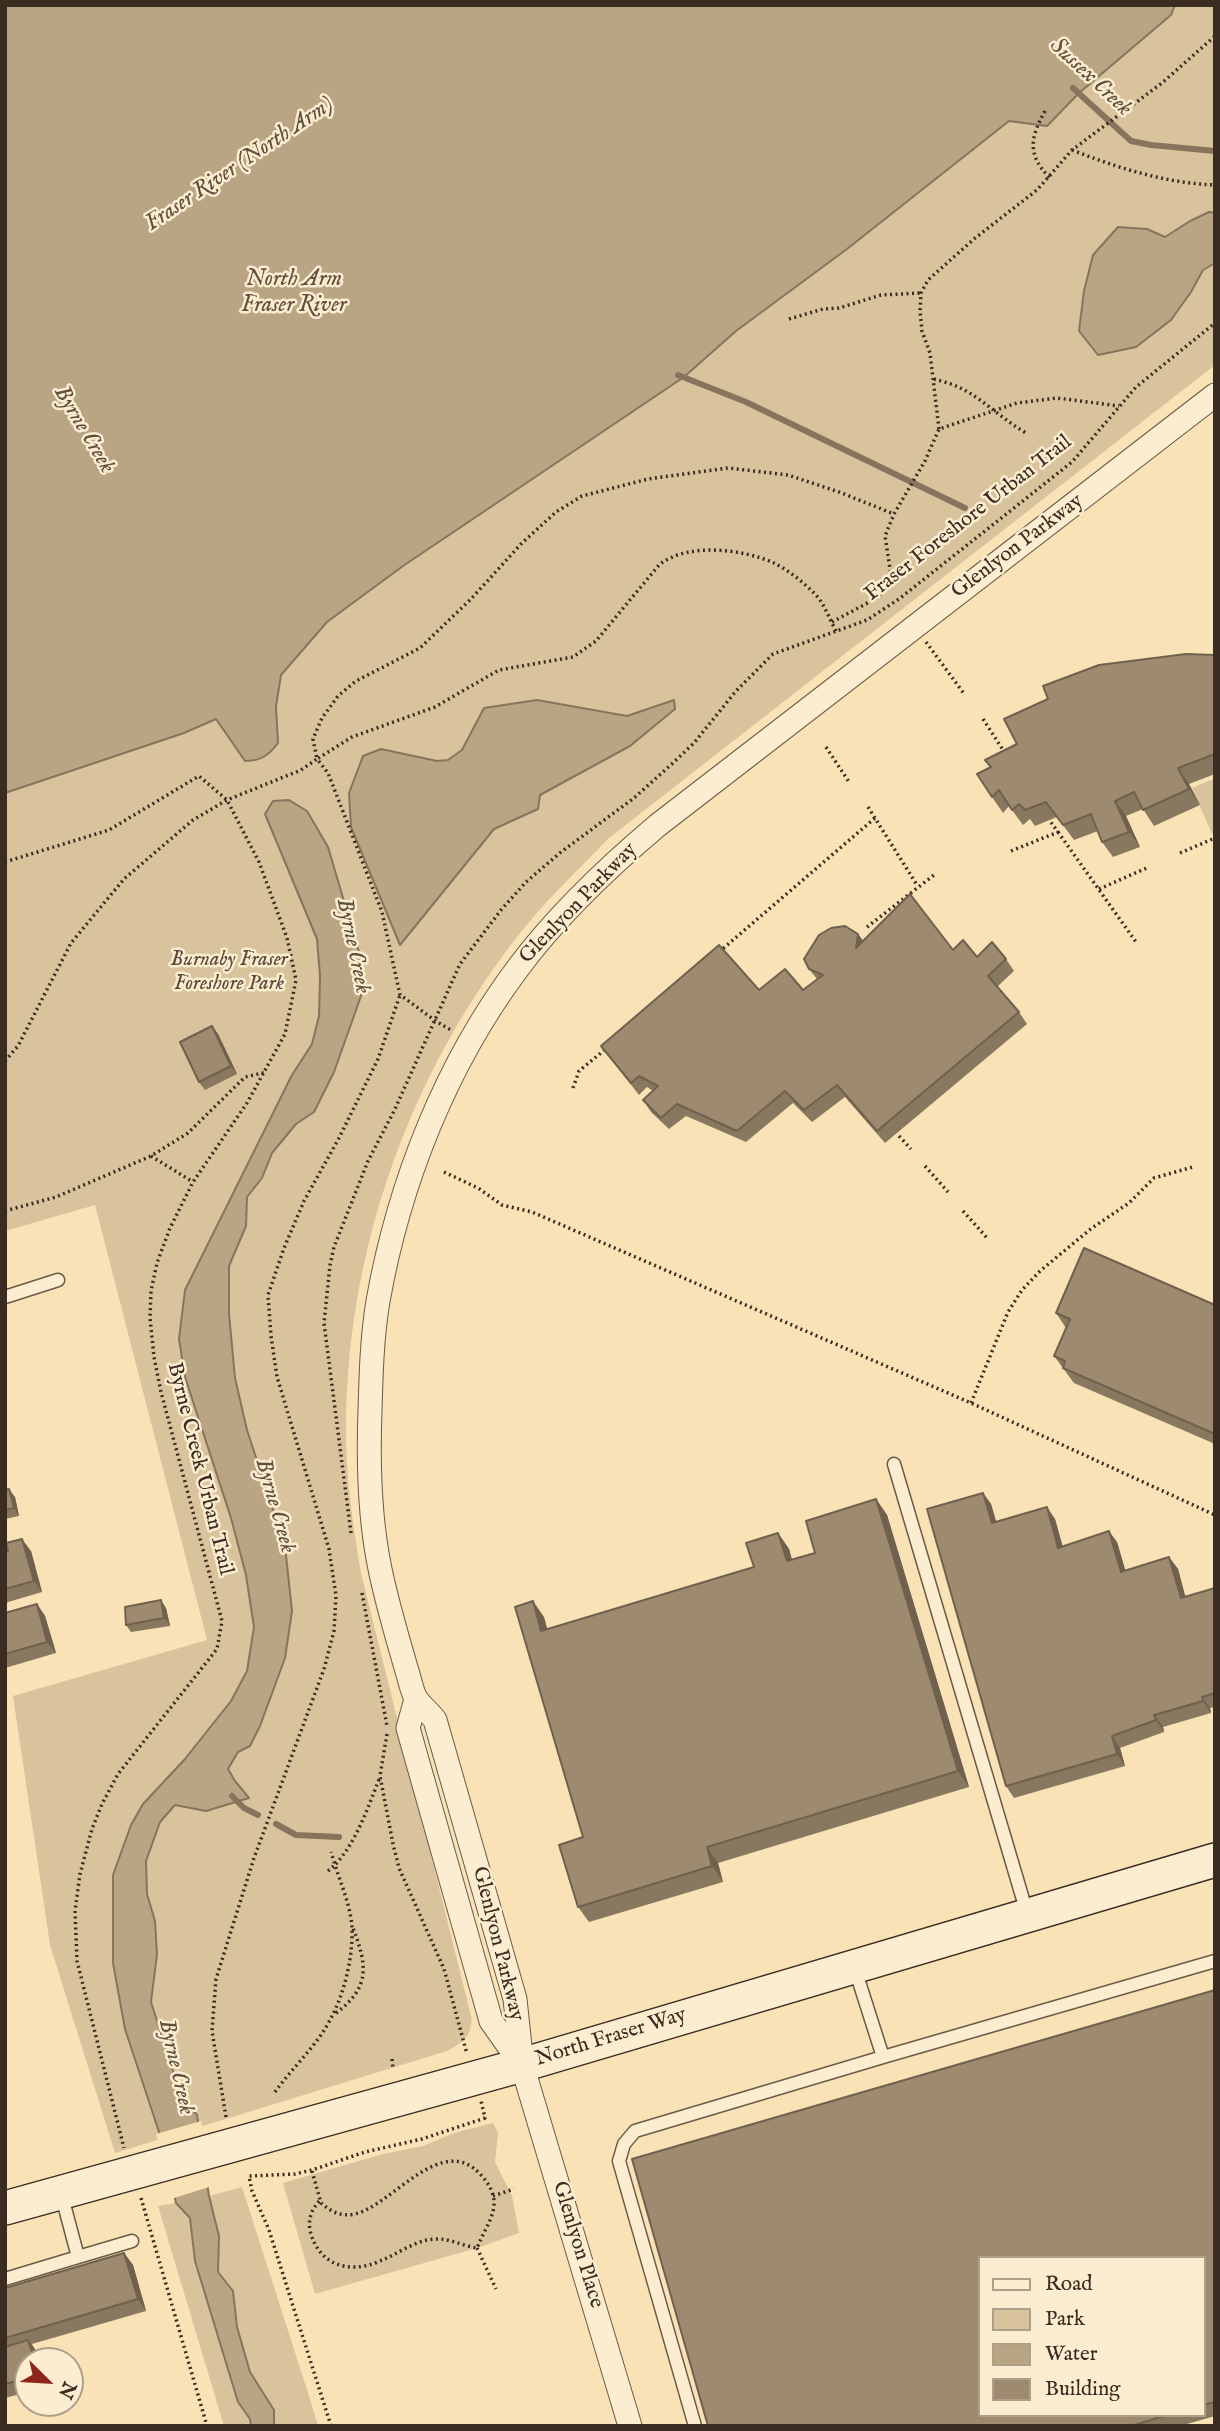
<!DOCTYPE html>
<html>
<head>
<meta charset="utf-8">
<style>
  body { margin:0 }
  #map { position:relative; width:1220px; height:2431px; overflow:hidden; background:#fae2b7; font-family:"IM FELL English",serif }
  canvas { display:block }
  .frame { position:absolute; inset:0; border:7px solid #3a2c20; pointer-events:none }
  .legend { position:absolute; left:978px; top:2256px; width:228px; height:161px; box-sizing:border-box; background:#fcecd0; border:2px solid #ae9f8a; margin:0; padding:9px 12px; list-style:none; font-size:21px; color:#3a2c20 }
  .legend li { display:flex; align-items:center; gap:14px; height:35px }
  .legend b { width:35px; border:2px solid #ae9f8a }
  .north { position:absolute; left:14px; top:2347px; width:70px; height:70px; box-sizing:border-box; background:#fcecd0; border:2px solid #ae9f8a; border-radius:50%; rotate:114deg; font-size:19px; font-weight:700; line-height:28px; text-align:center; color:#3a2c20 }
  .north::after { content:''; display:block; margin:auto; width:24px; height:32px; background:#8f2418; clip-path:polygon(50% 0,100% 100%,50% 72%,0 100%) }
</style>
</head>
<body>
<div id="map">
<canvas width="1220" height="2431"></canvas>
<div class="frame"></div>
<ul class="legend">
<li><b style="height:9px;background:#fcecd0"></b>Road</li>
<li><b style="height:19px;background:#d9c39d"></b>Park</li>
<li><b style="height:19px;background:#b9a484"></b>Water</li>
<li><b style="height:19px;background:#9e8b6f"></b>Building</li>
</ul>
<div class="north">N</div>
</div>
<script>
const ctx = document.querySelector('canvas').getContext('2d');
ctx.lineJoin = 'round';
function fillPath(path, color) {
  ctx.fillStyle = color;
  ctx.fill(path, 'evenodd');
}
function strokePath(path, color, width, dash) {
  ctx.strokeStyle = color;
  ctx.lineWidth = width;
  ctx.lineCap = dash ? 'butt' : 'round';
  ctx.setLineDash(dash || []);
  ctx.stroke(path);
}
function write(font, color, halo, rows, align = 'center') {
  ctx.font = font + ' "IM FELL English",serif';
  ctx.lineWidth = 5;
  ctx.setLineDash([]);
  ctx.textBaseline = 'middle';
  ctx.strokeStyle = halo;
  ctx.fillStyle = color;
  for (const [text, x, y, turn = 0] of rows) {
    ctx.save();
    ctx.translate(x, y);
    ctx.rotate((+turn || 0) * Math.PI / 180);
    ctx.textAlign = isNaN(turn) ? turn : align;
    if (halo) ctx.strokeText(text, 0, 0);
    ctx.fillText(text, 0, 0);
    ctx.restore();
  }
}
const green = new Path2D(`
  M1070,5H1215V365L609,838C581,867 551,895 525,927C405,1075 338,1271 347,1463C349,1500 355,1537 361,1573L471,2016C474,2035 462,2043 447,2051L115,2153L50,1945L13,1696L207,1640L95,1205L5,1231V726L230,667L867,148L1069,104L1085,88Z
  M1215,778V833L1212,834L1192,788Z
  M493,2123L498,2133L495,2162L512,2196L519,2233L477,2248L315,2294L283,2183L383,2154L423,2146L454,2133Z
  M242,2187L309,2396L318,2426H274V2409L250,2372L237,2327L233,2291L218,2272L219,2236L209,2196Z
  M176,2203L190,2218L195,2261L238,2401L250,2419L251,2426H224L158,2206Z`);
const water = new Path2D(`
  M5,5H1175L1171,15L1079,93L1047,126L1009,121L847,249L736,331L684,377L403,566L327,622L281,675L276,706L278,743C269,755 261,761 245,761L216,719L184,733L5,793Z
  M1209,212L1215,213V263L1203,270L1191,292L1171,320L1136,347L1098,355L1079,331L1084,291L1093,255L1118,227L1147,229L1165,237L1190,221Z
  M537,700L627,716L674,700L675,709L630,746L540,795L538,809L494,829L400,945L351,827L349,793L363,756L381,749L437,761L448,760L462,750L484,708Z
  M289,800L307,811L328,847L362,962L361,996L334,1072L314,1112L296,1124L272,1153L262,1178L247,1197L246,1226L229,1266V1314L235,1378L247,1430L285,1546L292,1611L285,1658L260,1726L250,1746L238,1752L228,1769L235,1781L249,1798L206,1811L175,1805L160,1822L146,1861L147,1894L155,1921L157,1954L151,2002L181,2096L197,2115L209,2196L219,2236L218,2272L233,2291L237,2327L250,2372L274,2410V2426H251L250,2419L238,2402L195,2261L190,2218L176,2203L160,2135L125,2029L113,1963V1875L131,1825L143,1804L185,1759L231,1701L247,1671L254,1627L246,1575L231,1518L185,1377L179,1339L185,1290L292,1075L312,1044L319,1016L320,976L317,939L265,814L273,801Z`);
const pier = new Path2D(`
  M201,2121L212,2186L171,2199L156,2134Z`);
const stream = new Path2D(`
  M1073,88L1131,141L1151,145L1215,151
  M678,375L746,402L965,508
  M232,1796L244,1808L258,1815
  M276,1824L296,1835L339,1837`);
const path = new Path2D(`
  M1045,111C1030,138 1027,155 1050,178
  M1072,150C1118,168 1165,183 1215,185
  M789,319L823,309L839,308L881,295L921,293
  M934,379C941,381 949,383 956,386C982,397 1002,420 1028,434
  M939,429L930,353L922,331L920,311L921,293L928,280L974,239L1037,190L1072,150L1162,83L1215,36
  M832,622L875,599L890,586L891,575L885,536L894,514L925,461L939,429L1017,403L1057,398L1119,406
  M836,631C829,618 824,603 814,593C803,582 788,570 774,563C743,549 687,542 659,565L596,641L573,657L499,670L435,707L352,737L317,759L313,739L322,718L338,696L356,681L420,648L471,599L521,544L556,512L582,496L648,479L728,468L788,475L839,492L894,514
  M926,642L965,695
  M983,719L1005,753
  M826,747L849,782
  M868,807L917,885
  M1058,832L1136,942
  M1011,851L1058,832L1050,821
  M1180,853L1215,838
  M5,862L109,830L199,776L227,800L259,862L287,938L296,980L285,1034L247,1103L193,1182L170,1228L157,1263L151,1291L150,1318L154,1357L161,1392L222,1621L217,1649L118,1774L102,1804L92,1829L80,1874L75,1911L77,1961L124,2148
  M1099,889L1149,867
  M867,927L934,875
  M719,952L875,818
  M5,1061L18,1046L71,943L124,879L193,820L227,800L301,770L317,759L328,773L382,912L400,995C418,1007 433,1021 453,1031
  M573,1088L579,1071L607,1048
  M899,1136L911,1149
  M151,1156L193,1182
  M925,1166L948,1192
  M444,1172L478,1188L502,1205L532,1212L971,1403L1215,1515
  M5,1211L56,1197L151,1156L188,1133L245,1077L267,1072
  M963,1211L988,1239
  M971,1403L1008,1312L1022,1290L1040,1271L1092,1228L1129,1203L1154,1178L1193,1167
  M351,1533L324,1323L330,1265L334,1247L368,1161L395,1109L460,964L501,910L526,882L561,852L634,798L674,762L694,743L736,691L773,654L867,620L899,599L1072,462L1136,387L1215,323
  M362,1593L387,1726
  M387,1734L380,1776L393,1844L399,1868L444,1969L467,2054
  M328,1871L335,1865L331,1852
  M336,2013C371,1987 367,1965 353,1928
  M392,2059L393,2069
  M275,2092C290,2071 309,2053 323,2032C342,2003 353,1963 352,1928C351,1907 341,1884 335,1865C357,1841 368,1807 380,1777
  M226,2117L212,2031L216,1979L254,1858L324,1669L334,1631L336,1596L329,1549L277,1377L271,1336L268,1295L284,1248L304,1201L339,1138L378,1059L400,995
  M312,2171L321,2203C331,2212 342,2217 355,2214C393,2205 442,2131 481,2175C507,2204 488,2220 477,2248C463,2246 449,2238 435,2239C415,2240 398,2254 380,2261C349,2275 318,2265 310,2230C308,2218 312,2209 320,2200
  M493,2196L514,2189
  M141,2198L207,2426
  M477,2248L496,2289
  M331,2426L269,2230L252,2191L249,2176L295,2174L312,2170L365,2152L422,2139L485,2118L481,2101`);
const lane = new Path2D(`
  M5,1297L58,1280
  M894,1464L1027,1913
  M854,1966L883,2057L1215,1961
  M78,2257L132,2241
  M5,2279L78,2257L61,2193
  M695,2426L619,2161L624,2144L635,2131L883,2057`);
const street = new Path2D(`
  M416,1699L408,1728L491,2021L522,2065
  M630,2426L522,2065L515,1999L435,1720C430,1713 422,1707 417,1700C412,1693 410,1680 407,1671C397,1637 387,1603 380,1569C369,1516 368,1464 370,1411C371,1374 372,1337 378,1301C399,1183 446,1064 518,968C558,914 607,868 658,825L1215,395`);
const secondary = new Path2D(`
  M5,2208L522,2065L1215,1860`);
const wall = new Path2D(`
  M1215,655V774L1189,784L1200,805L1154,826L1143,809L1126,816L1140,847L1113,857L1102,842L1098,831L1074,840L1057,817L1035,826L1030,819L1023,825L1009,806L1003,813L992,797L990,767L985,760Z
  M858,934L863,941L953,950L977,957L1006,959L1014,971L997,987L1019,1012L1027,1024L885,1143L845,1097L812,1122L793,1103L746,1142L686,1116L669,1129L651,1112L643,1100L653,1091L647,1087L639,1095L601,1046L759,990H803L817,979L809,969Z
  M212,1026L218,1034L237,1074L205,1090L199,1082Z
  M1215,1305V1444L1074,1383L1054,1356L1066,1328L1056,1313Z
  M5,1490L15,1497L19,1516L5,1519Z
  M983,1493L991,1504L996,1522L1055,1519L1063,1547L1117,1542L1125,1570L1169,1557L1178,1569L1185,1597L1215,1588V1707L1210,1708L1211,1713L1163,1727L1164,1732L1120,1748L1125,1766L1014,1798L1006,1786Z
  M876,1499L887,1515L969,1787L718,1863L723,1882L589,1922L578,1907L583,1837L544,1617L547,1629L754,1567L778,1533L789,1549L792,1560L815,1553Z
  M5,1551H31L42,1592L5,1603Z
  M37,1604L45,1616L56,1653L5,1668V1613Z
  M166,1608L170,1626L131,1632L126,1625Z
  M1215,1990V2416L1180,2426H708ZM1204,2258V2415H980Z
  M124,2253L133,2265L146,2311L32,2344L36,2351L28,2361V2392L5,2398V2288Z`);
const shadedWall = new Path2D(`
  M1178,768L1189,784L1200,805L1189,789Z
  M1115,801L1126,816L1140,847L1129,832Z
  M858,934L867,946L856,948Z
  M212,1026L218,1034L237,1074L231,1066Z
  M9,1489L15,1497L19,1516L14,1508Z
  M983,1493L991,1504L1000,1535L992,1523Z
  M876,1499L887,1515L969,1787L958,1771Z
  M1047,1507L1055,1519L1066,1560L1058,1548Z
  M1109,1531L1117,1542L1129,1583L1121,1572Z
  M778,1533L789,1549L797,1577L787,1561Z
  M22,1539L31,1551L42,1592L34,1581Z
  M1169,1557L1178,1569L1189,1610L1181,1598Z
  M161,1600L166,1608L170,1626L164,1618Z
  M533,1601L544,1617L552,1647L541,1631Z
  M37,1604L45,1616L56,1653L47,1642Z
  M1202,1697L1210,1708L1211,1713L1203,1701Z
  M1154,1715L1163,1727L1164,1732L1156,1720Z
  M1112,1736L1120,1748L1125,1766L1117,1754Z
  M707,1847L718,1863L723,1882L712,1866Z
  M124,2253L133,2265L146,2311L138,2299Z
  M28,2340L36,2351L39,2361H35Z`);
const building = new Path2D(`
  M1186,654L1215,655V754L1178,768L1189,789L1143,810L1134,792L1115,801L1129,832L1102,842L1091,814L1063,825L1046,802L1025,810L1019,804L1012,810L999,790L992,797L977,774L991,767L985,760L1017,744L1004,719L1048,699L1043,686L1099,665Z
  M910,894L953,950L963,940L977,957L992,942L1006,959L988,976L1019,1012L877,1131L837,1085L804,1110L785,1091L737,1131L677,1104L661,1118L643,1100L658,1086L639,1076L631,1083L601,1046L719,945L759,990L785,969L803,990L823,975L809,969L804,959L819,935L831,928L845,926L858,934L856,948Z
  M212,1026L231,1066L199,1082L180,1042Z
  M1084,1248L1215,1305V1434L1063,1368L1065,1361L1054,1356L1070,1319L1056,1313Z
  M9,1489L14,1508L5,1510V1490Z
  M983,1493L992,1523L1047,1507L1058,1548L1109,1531L1121,1572L1169,1557L1181,1598L1215,1588V1693L1202,1697L1203,1701L1154,1715L1156,1720L1112,1736L1117,1754L1006,1786L927,1509Z
  M876,1499L958,1771L707,1847L712,1866L578,1907L559,1845L583,1837L515,1607L533,1601L541,1631L754,1567L746,1543L778,1533L787,1561L815,1553L806,1521Z
  M22,1539L34,1581L5,1589V1551H8L6,1543Z
  M161,1600L164,1618L126,1625L125,1607Z
  M37,1604L47,1642L5,1654V1613Z
  M1215,1990V2402L1204,2405V2258H980V2415H1167L1131,2426H708L632,2159Z
  M124,2253L138,2299L5,2338V2288Z
  M28,2340L35,2361H28V2378L5,2384V2347Z`);
const streetNames = [
  ["Fraser Foreshore Urban Trail",969,519,-38],
  ["Glenlyon Parkway",1018,547,-37],
  ["Glenlyon Parkway",579,904,-46],
  ["Byrne Creek Urban Trail",199,1469,76],
  ["Glenlyon Parkway",497,1944,76],
  ["North Fraser Way",611,2038,-17],
  ["Glenlyon Place",577,2245,73]
];
const parkNames = [
  ["Burnaby Fraser",229,961],
  ["Foreshore Park",229,985]
];
const waterNames = [
  ["Sussex Creek",1090,78,43],
  ["Fraser River (North Arm)",240,165,-34],
  ["North Arm",294,280],
  ["Fraser River",294,306],
  ["Byrne Creek",83,430,59],
  ["Byrne Creek",352,946,78],
  ["Byrne Creek",274,1506,74],
  ["Byrne Creek",175,2067,77]
];
fillPath(green, '#d9c39d');
fillPath(water, '#b9a484');
strokePath(water, '#86745c', 2);
fillPath(pier, '#fae2b7');
strokePath(stream, '#86745c', 6);
strokePath(lane, '#6a5a46', 15);
strokePath(street, '#6a5a46', 25);
strokePath(secondary, '#3a2c20', 36);
strokePath(path, '#3a2c20', 3.5, [2, 3.5]);
strokePath(lane, '#fcecd0', 12);
strokePath(street, '#fcecd0', 23);
strokePath(secondary, '#fcecd0', 33);
fillPath(wall, '#88785f');
fillPath(shadedWall, '#6f614e');
fillPath(building, '#9e8b6f');
strokePath(building, '#6f614e', 2);
write('21px', '#3a2c20', '#fcecd0', streetNames);
write('italic 21px', '#5a4a39', '#fcecd0', parkNames);
write('italic 23px', '#60503e', '#fcecd0', waterNames);
</script>
</body>
</html>
